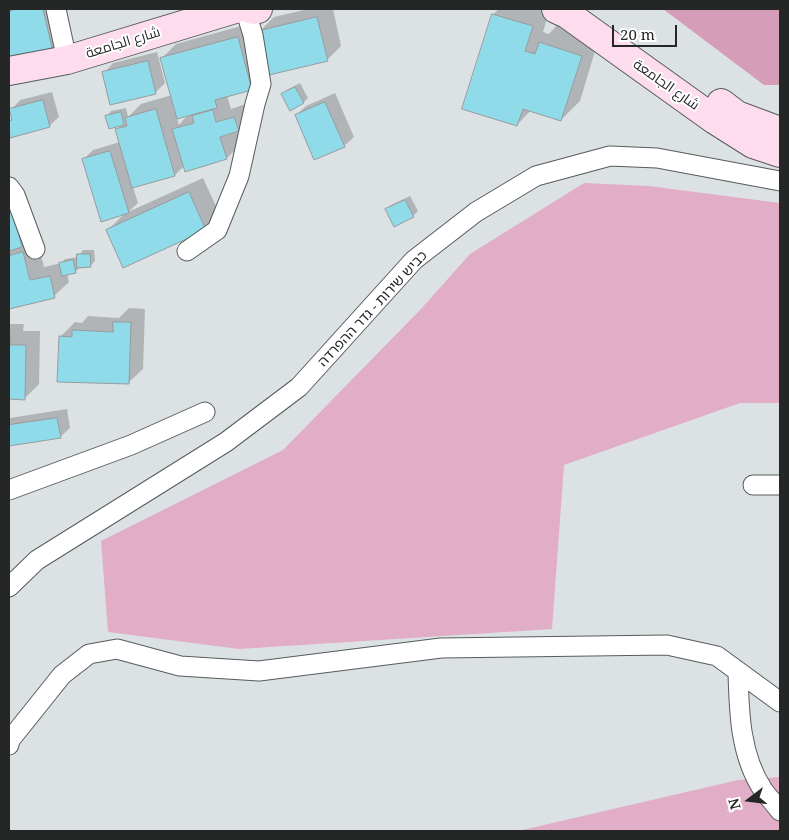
<!DOCTYPE html>
<html>
<head>
<meta charset="utf-8">
<style>
  body { margin:0 }
  #map { position:relative; width:789px; height:840px; overflow:hidden; background:#dce2e4; font-family:"Noto Serif",serif }
  canvas { display:block }
  .frame { position:absolute; inset:0; border:10px solid #252727; pointer-events:none }
  .north { position:absolute; left:724px; top:775px; width:50px; height:50px; -webkit-text-stroke:4px #fff; paint-order:stroke; rotate:255deg; font-size:14px; font-weight:700; line-height:20px; text-align:center; color:#252727 }
  .north::after { content:''; display:block; margin:auto; width:18px; height:22px; background:#252727; clip-path:polygon(50% 0,100% 100%,50% 72%,0 100%) }
  .scale { position:absolute; left:612px; top:25px; width:65px; height:22px; box-sizing:border-box; border:2px solid #252727; border-top:0; padding-left:6px; font-size:15px; line-height:18px; white-space:nowrap; color:#252727; -webkit-text-stroke:4px #fff; paint-order:stroke }
</style>
</head>
<body>
<div id="map">
<canvas width="789" height="840"></canvas>
<div class="frame"></div>
<div class="north">N</div>
<div class="scale">20 m</div>
</div>
<script>
const ctx = document.querySelector('canvas').getContext('2d');
ctx.lineJoin = 'round';
function fillPath(path, color) {
  ctx.fillStyle = color;
  ctx.fill(path, 'evenodd');
}
function strokePath(path, color, width, dash) {
  ctx.strokeStyle = color;
  ctx.lineWidth = width;
  ctx.lineCap = dash ? 'butt' : 'round';
  ctx.setLineDash(dash || []);
  ctx.stroke(path);
}
function write(font, color, halo, rows, align = 'center') {
  ctx.font = font + ' "Noto Serif",Cairo,"Noto Sans Hebrew",serif';
  ctx.lineWidth = 4;
  ctx.setLineDash([]);
  ctx.textBaseline = 'middle';
  ctx.strokeStyle = halo;
  ctx.fillStyle = color;
  for (const [text, x, y, turn = 0] of rows) {
    ctx.save();
    ctx.translate(x, y);
    ctx.rotate((+turn || 0) * Math.PI / 180);
    ctx.textAlign = isNaN(turn) ? turn : align;
    if (halo) ctx.strokeText(text, 0, 0);
    ctx.fillText(text, 0, 0);
    ctx.restore();
  }
}
const green = new Path2D(`
  M584,183L649,186L780,203V403H740L564,465L552,629L239,649L108,632L101,541L283,450L421,309L470,254Z
  M780,777V831H518L738,780Z`);
const forest = new Path2D(`
  M663,9H780V85H764Z`);
const shadow = new Path2D(`
  M9,9H60L67,36L53,51L11,60L9,50Z
  M308,9H333L341,46L327,60L260,31L274,17Z
  M499,9H550L543,32L549,34L558,24L599,38L580,101L561,120L531,110L517,125L464,108L493,14Z
  M252,23V89L227,96L231,109L249,103L252,116L237,131L241,144L227,158L185,165L175,175L133,187L138,203L128,212L203,178L220,215L205,229L108,230L124,214L83,160L93,150L120,142L117,130L122,125L107,116L111,111L126,108L128,117L141,104L172,95L162,58L176,44ZM189,115L184,119L179,125L177,118Z
  M157,52L165,83L155,93L104,73L113,63Z
  M300,83L308,98L304,102L291,109L283,95L287,90Z
  M52,92L59,117L49,126L11,136L9,127V121L13,117L11,110L20,100Z
  M335,93L354,137L344,146L296,115L306,106Z
  M26,194L44,267L62,263L65,259L78,257L83,250H94L95,261L90,266L79,268L75,272L67,273L69,282L54,296L9,307V198Z
  M410,196L418,211L413,216L387,210L391,205Z
  M129,308L145,309L143,369L128,383L60,337L75,322L82,323L88,316L119,318Z
  M9,324H24L23,331H40L39,384L25,398H9Z
  M67,409L70,428L60,437L9,445L10,418Z`);
const building = new Path2D(`
  M21,9H43L53,52L10,62L9,55V11Z
  M492,14L533,26L525,51L535,54L539,42L582,56L561,121L523,109L517,126L462,109Z
  M317,17L328,61L269,75L259,31Z
  M238,37L252,90L215,100L217,108L177,119L160,58Z
  M148,61L156,94L110,105L102,72Z
  M295,87L304,103L290,111L281,94Z
  M43,100L50,127L10,138L9,121L12,120L9,109Z
  M325,102L345,147L314,160L295,115Z
  M156,109L175,176L132,188L115,129L127,126L125,118Z
  M213,110L216,122L234,117L239,131L220,137L227,159L185,172L172,129L194,123L192,116Z
  M121,112L124,125L109,129L105,116Z
  M110,151L129,213L101,222L82,159Z
  M189,192L206,230L123,268L106,230Z
  M405,200L414,217L394,227L385,209Z
  M12,207L22,247L9,251V208Z
  M23,252L30,280L50,276L55,298L9,309V256Z
  M77,254H90L91,267L77,268Z
  M73,260L76,273L62,276L59,263Z
  M113,322H131L129,384L57,382L59,336L72,337V330L113,332Z
  M9,338H10V345H26L25,400L9,399Z
  M57,418L61,438L9,446V425Z`);
const minor = new Path2D(`
  M56,9L67,60
  M9,187L15,195L35,249
  M187,251L217,230L239,176L255,104L261,84L253,35L245,9
  M753,485H780
  M9,490L131,445L205,412
  M9,587L37,560L226,442L299,387L414,260L476,212L536,176L610,156L657,158L780,181
  M738,672C739,712 740,755 763,790C768,797 775,804 780,811
  M9,745L10,740L62,675L89,654L117,649L180,666L259,671L441,648L667,645L717,656L780,702`);
const secondary = new Path2D(`
  M250,9L253,10L258,9
  M556,9L567,14L715,120L753,144L780,153
  M9,71L67,60L235,9
  M721,103L737,115L780,131`);
const streetNames = [
  ["شارع الجامعة",123,43,-17],
  ["شارع الجامعة",666,85,35],
  ["כביש שירות - גדר ההפרדה",373,309,-47]
];
fillPath(green, '#e2adc6');
fillPath(forest, '#d69db8');
fillPath(shadow, '#0003');
fillPath(building, '#90dbea');
strokePath(building, '#969b9d', 1);
strokePath(minor, '#565b5d', 21);
strokePath(secondary, '#565b5d', 30);
strokePath(minor, '#fff', 19);
strokePath(secondary, '#fddded', 28);
write('14px', '#252727', '#fff', streetNames);
</script>
</body>
</html>
